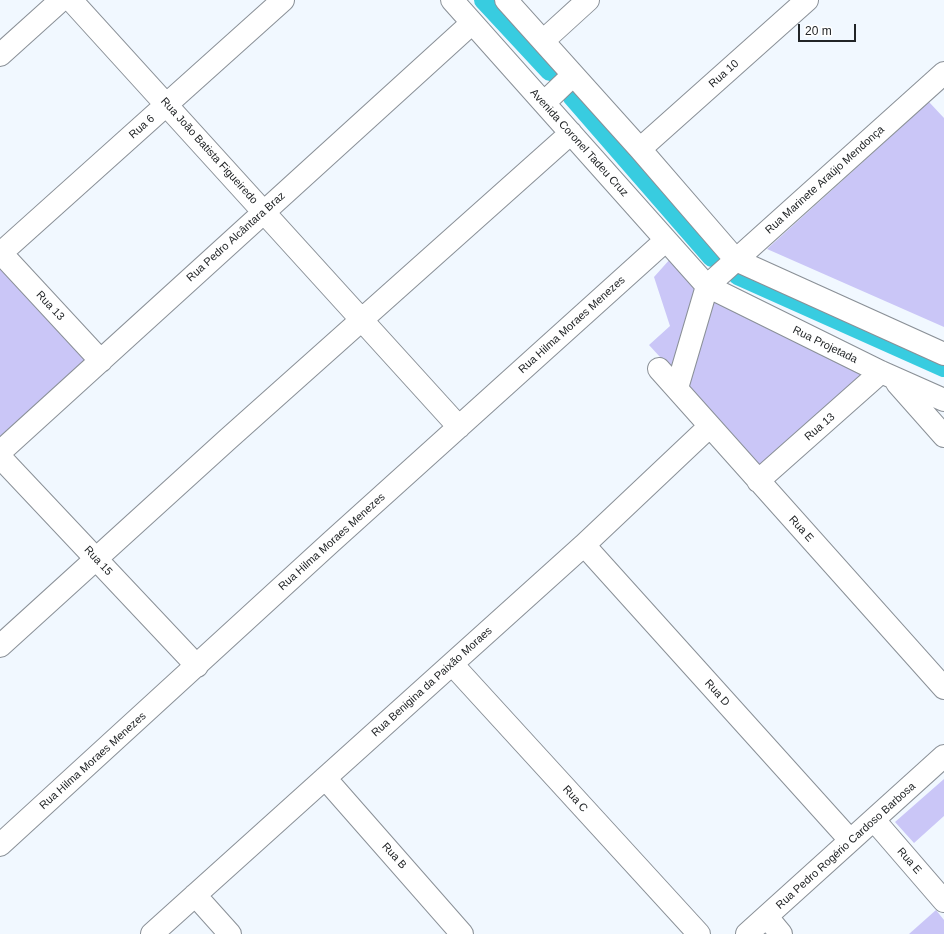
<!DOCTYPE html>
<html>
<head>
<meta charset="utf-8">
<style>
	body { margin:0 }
	#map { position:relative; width:944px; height:934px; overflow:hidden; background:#f1f8ff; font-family:Arial,sans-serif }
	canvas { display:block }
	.scale { position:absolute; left:798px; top:24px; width:58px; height:18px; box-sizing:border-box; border:2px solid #222527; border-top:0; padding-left:5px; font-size:12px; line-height:14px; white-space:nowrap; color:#222527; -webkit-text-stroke:3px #fff; paint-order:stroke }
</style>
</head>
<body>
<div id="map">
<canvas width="944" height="934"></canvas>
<div class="scale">20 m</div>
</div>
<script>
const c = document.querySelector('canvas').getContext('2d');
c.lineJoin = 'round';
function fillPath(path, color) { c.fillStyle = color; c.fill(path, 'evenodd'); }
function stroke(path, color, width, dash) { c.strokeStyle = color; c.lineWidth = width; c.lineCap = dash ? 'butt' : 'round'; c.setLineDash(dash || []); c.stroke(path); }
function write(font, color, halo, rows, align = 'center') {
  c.font = font + ' Arial,sans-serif'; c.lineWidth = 4; c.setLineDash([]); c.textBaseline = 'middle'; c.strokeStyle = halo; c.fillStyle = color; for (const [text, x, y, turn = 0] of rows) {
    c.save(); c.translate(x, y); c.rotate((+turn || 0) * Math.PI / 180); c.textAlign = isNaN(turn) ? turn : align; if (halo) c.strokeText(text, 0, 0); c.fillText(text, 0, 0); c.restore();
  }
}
fillPath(new Path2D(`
	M929 102 944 118V327L767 249Z
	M671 258 866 374 763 469 649 345 670 326 654 277Z
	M0 264 87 361 0 440Z
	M944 779V816L914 843 895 822Z
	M936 910 944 920V934H909Z`), '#cac6f7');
stroke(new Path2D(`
	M484 0 550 71
	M572 96 712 257
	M738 275 944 367`), '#38cce0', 20);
const street = new Path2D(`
	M71 0 459 427
	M452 0 707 286 881 372 944 400
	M506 0 640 149 736 260 944 354
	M543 41 588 0
	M0 55 61 0
	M544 103 573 75
	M640 149 807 0
	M0 252 101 361
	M1 253 283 0
	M707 286 944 73
	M659 369 944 688
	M897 383 944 436
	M677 388 707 286
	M0 452 472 23
	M0 457 197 666
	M758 481 881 372
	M584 545 850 840
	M0 646 228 439 571 133
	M452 664 699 934
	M325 778 462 934
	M874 820 944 901
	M0 845 330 543 665 241
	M195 895 230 934
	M767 917 781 934
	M152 934 584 545 710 426
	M747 934 944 756`);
stroke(street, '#8a9097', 24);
stroke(street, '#fff', 22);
write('11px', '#222527', '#fff', [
	["Rua 10",724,74,-42],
	["Rua 6",142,127,-42],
	["Avenida Coronel Tadeu Cruz",579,143,48],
	["Rua João Batista Figueiredo",209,151,48],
	["Rua Marinete Araújo Mendonça",825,180,-42],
	["Rua Pedro Alcântara Braz",236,237,-42],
	["Rua 13",50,306,47],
	["Rua Hilma Moraes Menezes",572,325,-42],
	["Rua Projetada",825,345,26],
	["Rua 13",820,427,-41],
	["Rua E",801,529,48],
	["Rua Hilma Moraes Menezes",332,542,-42],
	["Rua 15",98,561,47],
	["Rua Benigina da Paixão Moraes",432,682,-42],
	["Rua D",717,693,48],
	["Rua Hilma Moraes Menezes",93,761,-42],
	["Rua C",575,799,48],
	["Rua Pedro Rogério Cardoso Barbosa",846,846,-42],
	["Rua B",394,856,48],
	["Rua E",909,861,49]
]);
</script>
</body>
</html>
